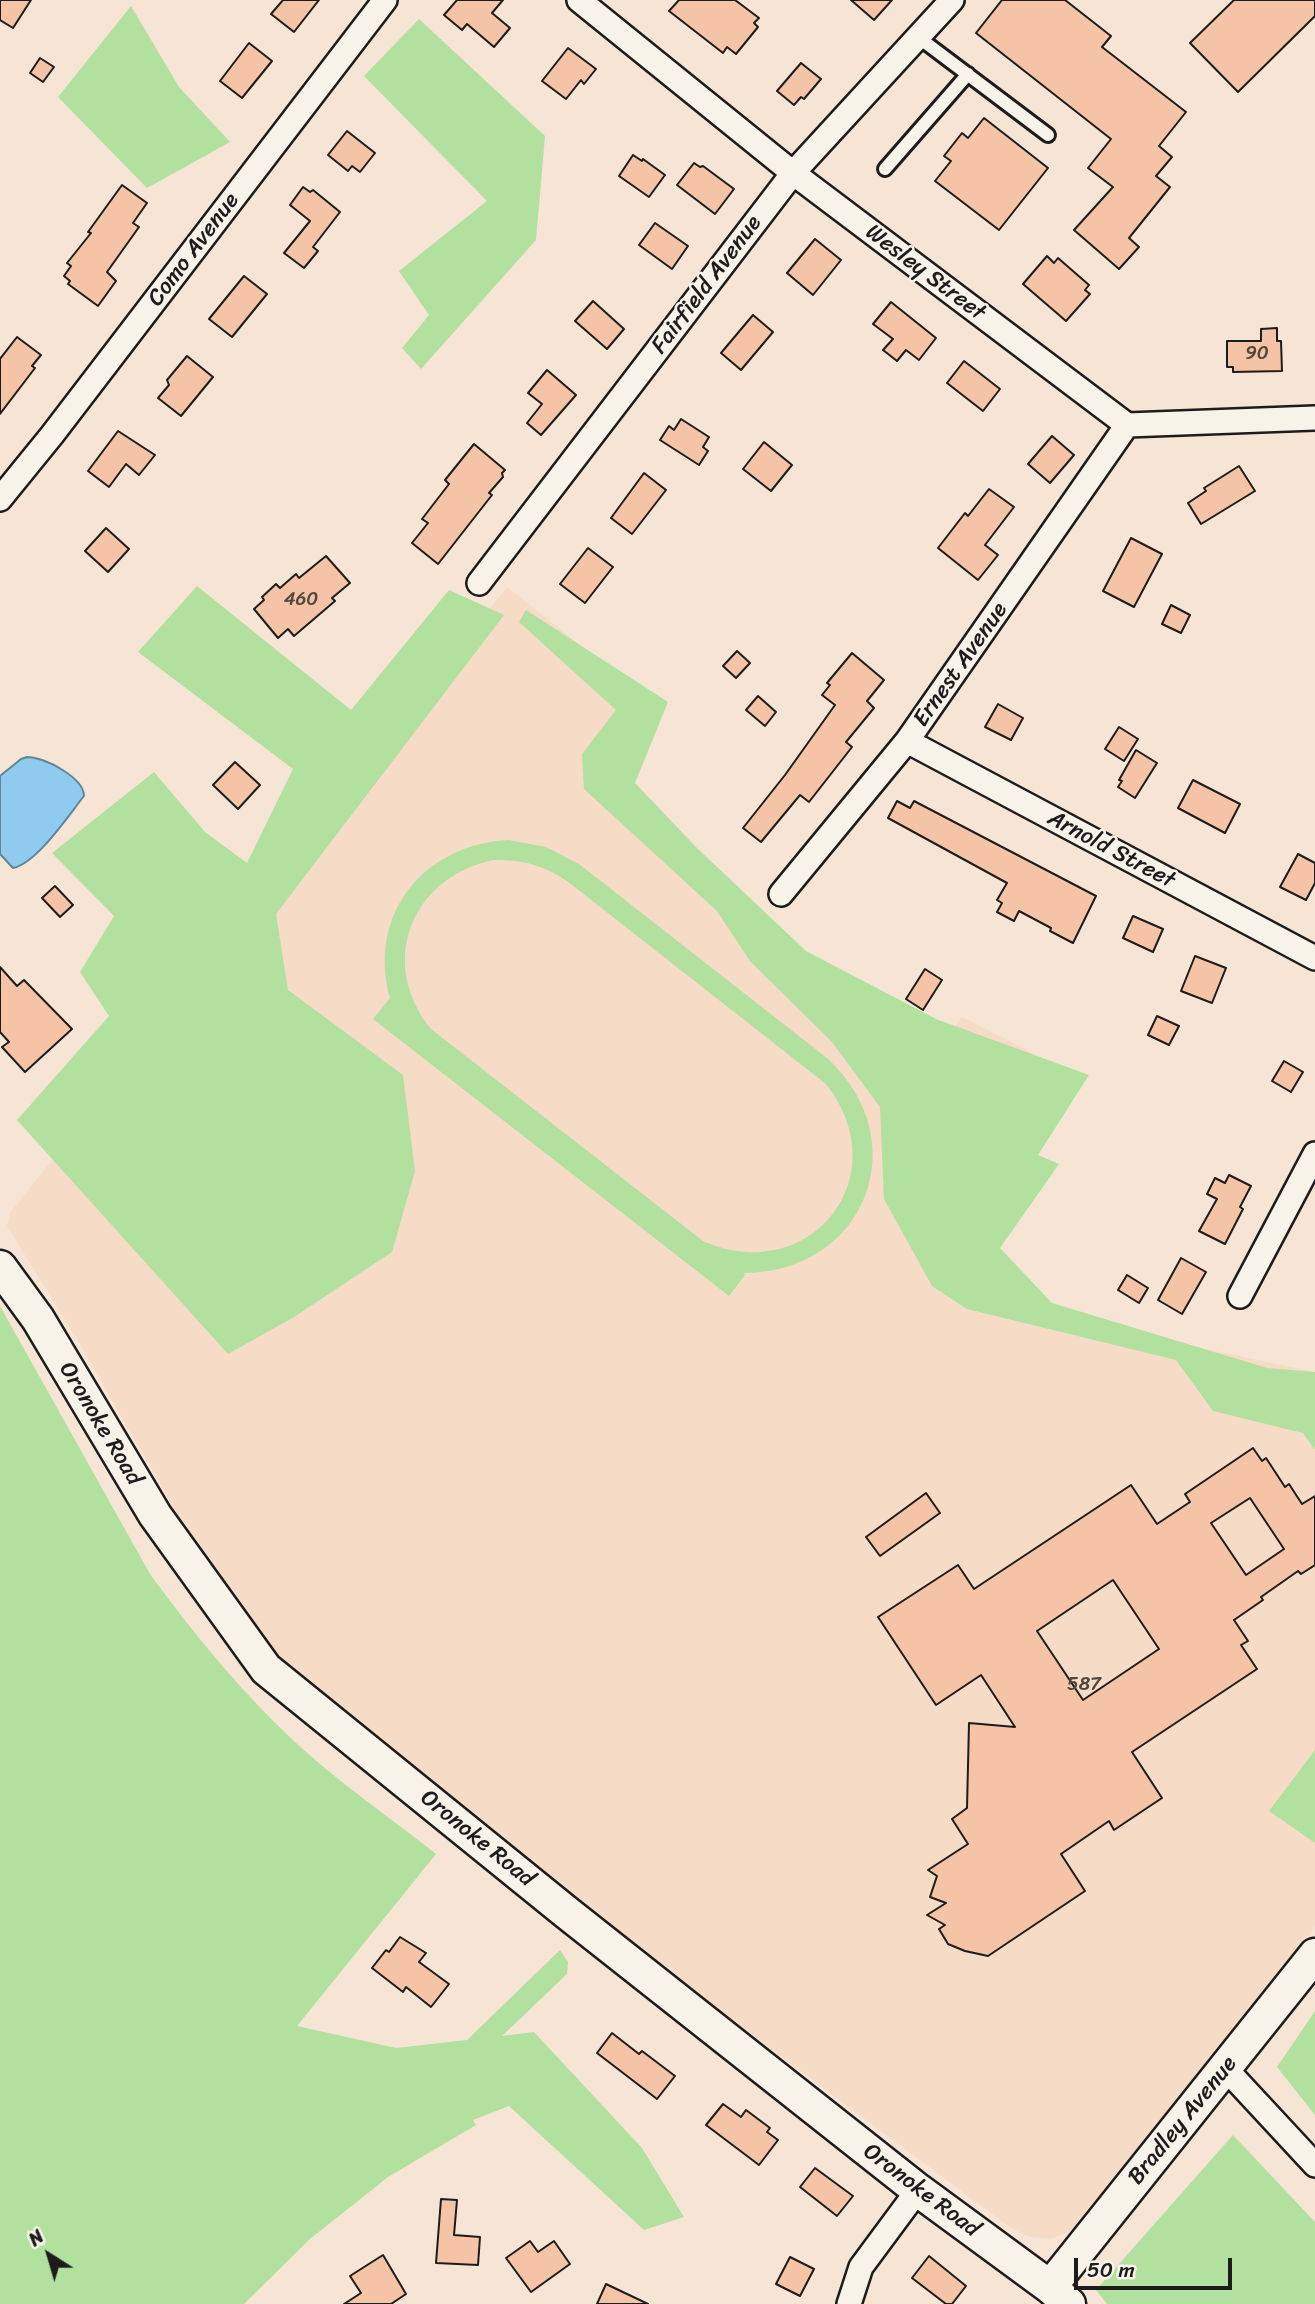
<!DOCTYPE html>
<html>
<head>
<meta charset="utf-8">
<style>
	body { margin:0 }
	#map { position:relative; width:1315px; height:2304px; overflow:hidden; background:#f6e5d4; font-family:Sriracha,sans-serif }
	canvas { display:block }
	.north { position:absolute; left:14px; top:2220px; width:70px; height:70px; -webkit-text-stroke:5px #f7f3e8; paint-order:stroke; rotate:323deg; font-size:19px; font-weight:700; line-height:28px; text-align:center; color:#1c1c1c }
	.north::after { content:''; display:block; margin:auto; width:24px; height:32px; background:#1c1c1c; clip-path:polygon(50% 0,100% 100%,50% 72%,0 100%) }
	.scale { position:absolute; left:1074px; top:2258px; width:158px; height:32px; box-sizing:border-box; border:4px solid #1c1c1c; border-top:0; padding-left:9px; font-size:21px; line-height:24px; white-space:nowrap; color:#1c1c1c; -webkit-text-stroke:5px #f7f3e8; paint-order:stroke }
</style>
</head>
<body>
<div id="map">
<canvas width="1315" height="2304"></canvas>
<div class="north">N</div>
<div class="scale">50 m</div>
</div>
<script>
const c = document.querySelector('canvas').getContext('2d');
c.lineJoin = 'round';
function fillPath(path, color) { c.fillStyle = color; c.fill(path, 'evenodd'); }
function stroke(path, color, width, dash) { c.strokeStyle = color; c.lineWidth = width; c.lineCap = dash ? 'butt' : 'round'; c.setLineDash(dash || []); c.stroke(path); }
function write(font, color, halo, rows, align = 'center') {
  c.font = font + ' Sriracha,sans-serif'; c.lineWidth = 5; c.setLineDash([]); c.textBaseline = 'middle'; c.strokeStyle = halo; c.fillStyle = color; for (const [text, x, y, turn = 0] of rows) {
    c.save(); c.translate(x, y); c.rotate((+turn || 0) * Math.PI / 180); c.textAlign = isNaN(turn) ? turn : align; if (halo) c.strokeText(text, 0, 0); c.fillText(text, 0, 0); c.restore();
  }
}
fillPath(new Path2D(`
	M507 587 657 706 597 783 775 947 947 1036 962 1017 1072 1073 954 1296 1315 1372V1927L1088 2218 1066 2233 1051 2239 1030 2237 1011 2228 654 1962 304 1684 266 1642 214 1578 78 1341 7 1226 10 1213Z`), '#f6dbc6');
fillPath(new Path2D(`
	M131 6 179 87 230 142 147 188 58 97Z
	M419 19 545 136 536 240 421 369 402 348 429 315 399 271 487 201 364 76Z
	M197 586 351 710 449 590 504 615 276 914 288 990 403 1075 415 1171 392 1252 294 1317 228 1354 17 1120 109 1016 80 972 114 916 52 853 154 772 205 832 247 863 293 769 138 652Z
	M526 610 668 702 635 783 697 848 806 951 936 1019 1089 1075 1038 1155 1059 1164 1000 1248 1052 1303 1267 1368 1315 1372V1450L1303 1433 1213 1411 1176 1360 967 1309 932 1286 884 1199 880 1107 832 1042 750 961 717 911 584 789 582 754 616 710 519 622Z
	M509 840 546 847 579 864 827 1058C917 1141 866 1272 744 1273L745 1275 729 1296 373 1019 390 998C367 914 424 844 509 840ZM493 860C521 859 544 865 567 881L826 1084C899 1177 810 1288 703 1241L431 1029C378 963 410 878 493 860Z
	M0 1306 150 1574C196 1637 247 1699 305 1751 347 1788 393 1820 436 1854L297 2026 396 2048 467 2040 560 1950 568 1962 567 1974 502 2036 534 2032 642 2148 684 2217 644 2230 509 2106 473 2120 476 2125 388 2177 310 2239 244 2304H0Z
	M1315 1750V1843L1269 1811Z
	M1315 2011V2115L1277 2067Z
	M1233 2135 1315 2222V2304H1107L1096 2290Z`), '#b2e09f');
const water = new Path2D(`
	M27 757C45 757 84 778 84 796 68 816 37 863 13 868L0 854V776L21 759Z`);
fillPath(water, '#8ecbee');
stroke(water, '#60859a', 2);
const building = new Path2D(`
	M0 0H31L13 28 0 20Z
	M283 0H319L294 32 271 14Z
	M457 0H503L492 13 510 28 494 47 467 24 462 30 444 15Z
	M679 0H735L759 18 754 23 758 27 736 54 727 47 723 53 669 11Z
	M851 0H892L874 20Z
	M1002 0H1065L1111 36 1102 47 1186 112 1159 146 1172 157 1156 176 1170 187 1129 238 1139 247 1119 269 1074 230 1113 187 1088 168 1111 139 976 33Z
	M1234 0H1315V16L1238 92 1190 43Z
	M249 43 272 61 242 98 220 81Z
	M568 48 596 69 584 84 581 80 566 99 542 81Z
	M40 58 54 67 43 82 30 73Z
	M801 63 821 79 804 99 801 97 794 105 777 91Z
	M984 118 1048 168 999 230 935 181 951 161 944 156 962 133 968 138Z
	M347 131 375 153 360 172 352 166 348 171 328 155Z
	M633 155 642 161 643 159 665 175 649 197 619 176Z
	M694 163 700 167 703 166 734 189 715 214 677 185Z
	M122 185 147 203 133 223 139 227 107 272 116 281 98 306 68 284 70 281 64 276 71 266 67 263 91 233 88 232Z
	M303 187 310 192 313 190 340 212 313 247 318 251 304 268 284 253 310 221 290 205Z
	M655 223 688 246 672 269 639 245Z
	M815 239 841 260 813 295 787 273Z
	M1047 256 1054 263 1058 258 1089 285 1085 290 1090 294 1066 321 1023 284Z
	M244 276 267 294 232 337 209 319Z
	M593 301 624 329 607 349 575 321Z
	M891 302 936 338 919 360 906 350 897 361 883 350 893 339 873 324Z
	M753 315 773 332 741 370 721 353Z
	M1277 328V341H1281L1282 371 1233 372V367H1227V341H1261V329Z
	M17 337 41 355 32 366 35 368 0 414V359Z
	M187 356 213 377 181 416 158 398 169 385 167 380Z
	M964 361 1000 389 983 411 947 383Z
	M547 370 576 395 541 435 527 423 542 404 528 393Z
	M681 419 709 437 703 447 708 451 699 465 660 440 669 426 674 430Z
	M118 431 155 455 139 475 126 464 109 487 88 471Z
	M1052 436 1074 455 1050 483 1028 464Z
	M764 442 792 465 771 491 743 469Z
	M474 444 505 470 502 473 503 477 489 493 492 495 438 564 412 543 428 523 422 519 449 484 445 480Z
	M1239 466 1255 491 1201 524 1188 503 1206 491 1204 488Z
	M644 473 666 490 632 534 611 518Z
	M989 489 1014 507 985 545 998 555 978 580 938 548 965 513 968 516Z
	M106 528 129 549 108 572 85 551Z
	M1131 538 1162 554 1134 607 1103 591Z
	M588 548 613 567 585 603 560 584Z
	M326 556 350 583 332 598 335 601 294 636 288 629 278 638 254 609 264 600 262 597 276 584 280 588 296 574 299 578Z
	M1171 605 1190 615 1181 633 1162 624Z
	M737 651 750 663 736 678 723 666Z
	M852 653 884 680 867 701 874 708 846 742 852 747 809 802 800 795 761 842 743 828 785 775 835 705 822 695 830 685 827 683Z
	M758 696 776 712 765 726 746 710Z
	M998 704 1023 718 1011 740 985 727Z
	M1119 727 1138 739 1124 761 1105 749Z
	M1136 750 1157 763 1135 798 1118 787 1122 781 1119 780Z
	M235 762 260 785 238 809 213 785Z
	M1193 780 1240 804 1225 833 1178 808Z
	M897 801 910 808 914 801 1096 896 1073 943 1050 931 1051 928 1019 911 1014 921 997 912 1002 903 997 900 1007 883 888 818Z
	M1298 854 1315 863V883L1306 900 1280 887Z
	M55 886 73 905 60 917 42 898Z
	M1133 916 1163 929 1153 952 1123 938Z
	M1195 956 1226 968 1212 1003 1181 991Z
	M0 967 17 986 24 980 72 1029 25 1072 2 1047 9 1042 0 1032Z
	M925 969 942 980 923 1010 906 999Z
	M1157 1016 1179 1026 1169 1045 1148 1035Z
	M1284 1061 1303 1072 1291 1092 1272 1081Z
	M1229 1175 1251 1186 1240 1207 1243 1209 1225 1244 1199 1231 1217 1199 1207 1194 1215 1178 1225 1183Z
	M1181 1258 1206 1272 1182 1314 1158 1300Z
	M1127 1275 1148 1288 1139 1303 1118 1290Z
	M1253 1448 1262 1461 1266 1458 1285 1487 1289 1484 1302 1504 1315 1496V1565L1301 1574 1298 1571 1261 1597 1263 1600 1234 1620 1248 1641 1241 1645 1257 1669 1132 1752 1162 1798 1114 1830 1109 1821 1061 1854 1085 1891 988 1956 965 1951 948 1944 939 1929 945 1925 927 1915 946 1903 930 1897 937 1876 928 1870 968 1844 952 1819 967 1808 969 1723 1015 1727 981 1675 936 1705 878 1617 958 1565 974 1589 1131 1485 1157 1524 1190 1502 1185 1494ZM1250 1498 1284 1549 1246 1575 1211 1523ZM1113 1580 1159 1649 1083 1700 1037 1631Z
	M926 1493 940 1513 880 1556 866 1537Z
	M400 1937 426 1953 419 1962 449 1984 431 2007 406 1987 403 1992 372 1968 386 1950 389 1952Z
	M612 2033 639 2054 642 2051 675 2076 657 2099 597 2053Z
	M723 2104 741 2117 746 2110 770 2128 767 2132 778 2140 759 2165 706 2125Z
	M815 2168 853 2196 837 2216 800 2187Z
	M441 2199 457 2200 454 2235 480 2237 478 2265 436 2263Z
	M530 2241 538 2252 554 2241 570 2264 531 2292 506 2258Z
	M383 2255 406 2294 391 2304H344L361 2293 350 2276Z
	M929 2256 966 2286 952 2304H946L912 2278Z
	M790 2257 814 2269 800 2296 776 2284Z
	M606 2284 648 2304H597Z`);
fillPath(building, '#f5c3a5');
stroke(building, '#1c1c1c', 2);
const lane = new Path2D(`
	M918 37 1048 135
	M885 169 968 74`);
const street = new Path2D(`
	M579 0 793 173 1127 425 1315 418
	M0 499 52 435 385 0
	M479 583 793 173 952 0
	M907 741 1315 958
	M781 894 907 741 1127 425
	M1240 1296 1315 1154
	M1225 2068 1315 2165
	M849 2304 861 2267 918 2190`);
const secondary = new Path2D(`
	M0 1267 38 1319 155 1515 266 1669 566 1912 918 2190 1050 2287 1069 2304
	M1050 2287 1315 1955`);
stroke(lane, '#1c1c1c', 18);
stroke(street, '#1c1c1c', 28);
stroke(secondary, '#1c1c1c', 37);
stroke(lane, '#f7f3e8', 12);
stroke(street, '#f7f3e8', 23);
stroke(secondary, '#f7f3e8', 32);
write('19px', '#52463e', null, [
	["90",1257,354],
	["460",301,600],
	["587",1084,1685]
]);
write('23px', '#1c1c1c', '#f7f3e8', [
	["Como Avenue",194,250,-53],
	["Wesley Street",925,273,37],
	["Fairfield Avenue",707,285,-53],
	["Ernest Avenue",961,665,-55],
	["Arnold Street",1111,850,28],
	["Oronoke Road",100,1424,59],
	["Oronoke Road",477,1839,39],
	["Bradley Avenue",1183,2121,-51],
	["Oronoke Road",921,2191,37]
]);
</script>
</body>
</html>
